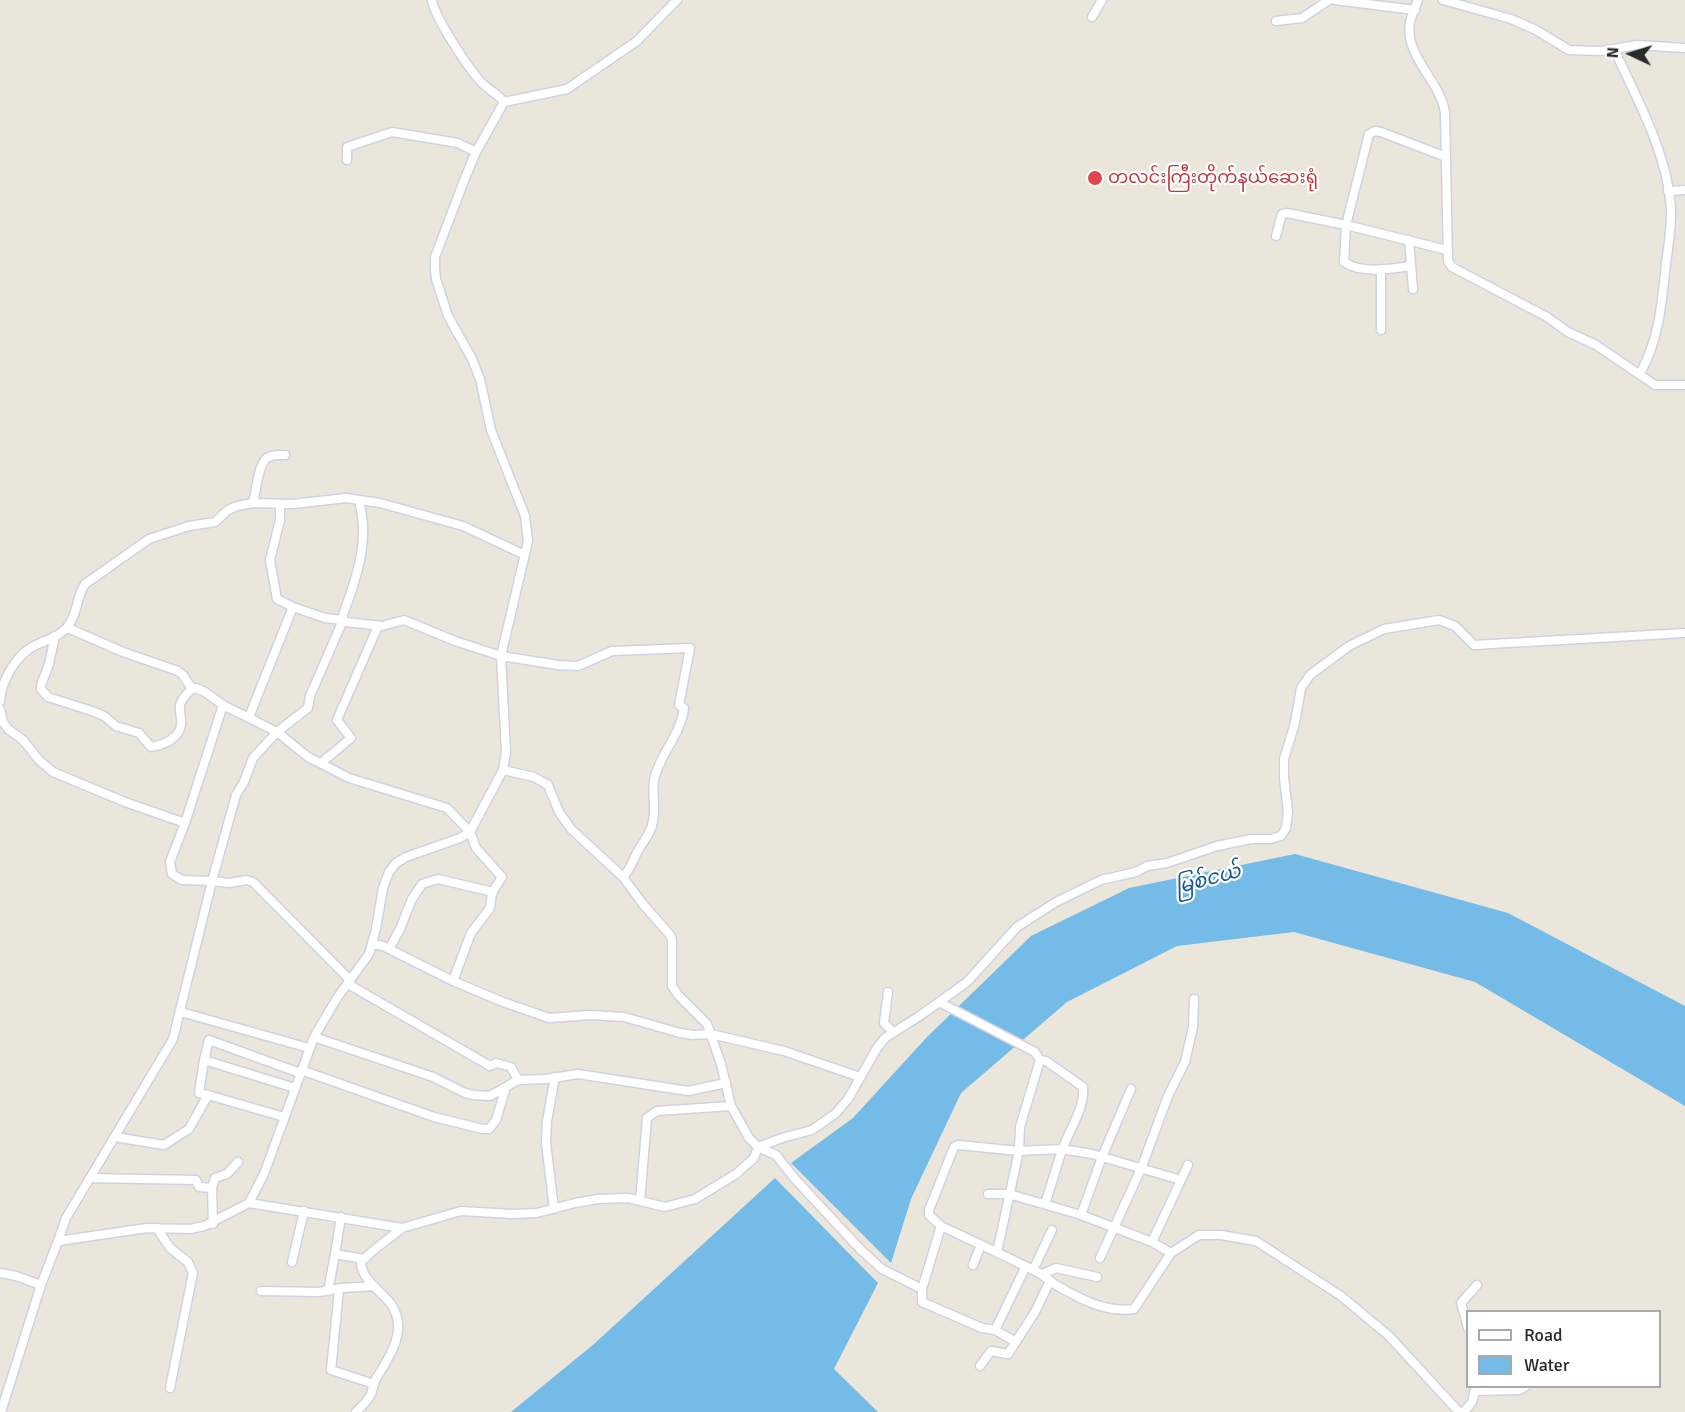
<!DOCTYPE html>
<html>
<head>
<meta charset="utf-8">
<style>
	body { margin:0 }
	#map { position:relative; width:1685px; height:1412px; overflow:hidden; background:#ebe6dc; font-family:Signika,sans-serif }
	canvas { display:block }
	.legend { position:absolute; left:1466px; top:1310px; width:195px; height:78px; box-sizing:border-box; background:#fff; border:2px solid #a9a9a9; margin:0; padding:8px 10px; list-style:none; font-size:18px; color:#292929 }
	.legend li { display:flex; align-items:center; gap:12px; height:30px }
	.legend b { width:30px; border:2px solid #a9a9a9 }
	.north { position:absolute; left:1601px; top:24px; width:60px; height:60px; -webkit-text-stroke:4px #fff; paint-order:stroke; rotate:274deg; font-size:16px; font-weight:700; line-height:24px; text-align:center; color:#292929 }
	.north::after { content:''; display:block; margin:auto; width:21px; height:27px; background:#292929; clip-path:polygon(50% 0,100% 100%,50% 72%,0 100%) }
</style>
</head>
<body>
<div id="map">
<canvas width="1685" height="1412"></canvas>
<ul class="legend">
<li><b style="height:8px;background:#fff"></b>Road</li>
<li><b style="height:16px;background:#74bbe7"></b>Water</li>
</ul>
<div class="north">N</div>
</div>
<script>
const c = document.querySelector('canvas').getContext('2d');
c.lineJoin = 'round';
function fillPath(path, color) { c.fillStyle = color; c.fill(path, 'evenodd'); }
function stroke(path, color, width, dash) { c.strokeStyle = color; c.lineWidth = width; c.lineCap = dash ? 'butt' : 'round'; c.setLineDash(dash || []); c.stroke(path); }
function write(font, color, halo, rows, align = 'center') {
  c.font = font + ' Signika,"Noto Sans Myanmar",sans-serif'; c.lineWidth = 4.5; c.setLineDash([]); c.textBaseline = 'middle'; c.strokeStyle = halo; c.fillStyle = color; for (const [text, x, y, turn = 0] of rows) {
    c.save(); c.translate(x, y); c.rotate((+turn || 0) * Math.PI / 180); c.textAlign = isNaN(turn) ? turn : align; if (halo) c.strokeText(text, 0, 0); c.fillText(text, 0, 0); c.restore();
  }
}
fillPath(new Path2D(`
	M1295 854 1508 913 1685 1006V1106L1475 982 1294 932 1177 946 1067 1002 961 1093 911 1199 891 1263 791 1163 853 1118 927 1037 1031 936 1129 888Z
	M775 1178 878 1283 834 1369 878 1412H511L594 1344Z`), '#74bbe7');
const minor = new Path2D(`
	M432 0C435 18 467 66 480 81 487 89 497 93 504 102
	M1335 0 1415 10
	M1418 0C1415 7 1412 15 1410 22 1404 57 1441 81 1445 113L1448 261 1452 267 1547 317 1568 332 1596 345 1655 385H1685
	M1443 0 1511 19 1536 30 1569 50 1602 51 1637 45 1685 48
	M1092 17 1102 0
	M1276 21 1302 18 1329 0
	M1614 49C1637 99 1667 152 1671 208 1672 230 1667 251 1665 273 1661 311 1658 340 1640 374
	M347 160V147L392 132 458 143 476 152
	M1668 191 1685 190
	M1276 236 1282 214 1287 213 1346 225 1447 250
	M1409 240 1413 289
	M1411 266C1391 269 1361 274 1344 262L1346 225 1369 134 1375 131 1381 132 1446 157
	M1381 269V330
	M359 500C361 510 364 522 363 533 363 560 352 590 343 615V620L346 622 382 626 404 620 455 641 501 656 558 665 578 666 612 651 690 648 679 705 684 708C681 735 660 753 654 780 652 793 656 808 653 821 651 833 645 839 639 849 633 859 631 869 623 877
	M253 503C256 492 258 464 267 458 272 454 279 455 285 455
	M293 607 325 618 343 620 310 696 308 708 277 732 253 758 244 782 236 795 212 881 230 883 246 880 253 882 350 980
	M68 628 123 652 178 671 183 675 192 689 196 688 205 692 223 705 277 732 308 757 349 778 447 808 470 832 476 848 502 877 492 893 490 908 471 933 453 981
	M55 636 49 664 41 685V689L48 697 92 711 104 716 116 726 139 733 151 747C163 745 179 739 181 725 182 718 179 712 180 705 182 698 186 694 192 689
	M0 701C1 682 15 657 32 647 43 641 60 637 68 626 78 614 76 597 85 584L149 539 189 526 215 522 228 510 237 506 253 503 293 504 346 498 380 503 463 526 525 555
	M0 709 3 722 8 729 23 740 39 760 53 772 125 802 185 823 170 862 172 874 182 880 212 881 173 1039 66 1218 58 1241
	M249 717 293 607 277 599 270 560 280 520V504
	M321 763 351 738 337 720 378 626
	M503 770 534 777 548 785 559 812 571 829 623 877 642 903 670 935 672 939V986L678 995 707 1024 721 1064 731 1106 749 1138 758 1147 776 1155 795 1179 860 1249 882 1269 922 1289 941 1226C973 1241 1006 1256 1037 1272 1044 1275 1049 1281 1056 1285 1080 1299 1106 1313 1134 1309L1171 1253 1199 1235H1221L1256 1241 1341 1296 1389 1336 1459 1412
	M185 823 223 705
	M372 944 383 946 453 981 503 1002 549 1018 590 1015 624 1017 680 1033 693 1035 711 1034 784 1051 860 1077
	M389 949 400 929 412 899 422 884 438 879 493 892
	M348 984 490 1066 496 1063 511 1067 518 1080 546 1079 578 1074 688 1091 726 1083
	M888 992 884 1023 893 1032
	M939 1002 1035 1052 1040 1060 1020 1127 1019 1151 997 1252
	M181 1012 309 1048
	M314 1037 433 1077 465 1093 474 1095 490 1096 518 1080
	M204 1060 295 1088
	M1040 1060 1046 1061 1083 1087C1085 1109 1069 1130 1062 1150 1056 1168 1051 1186 1045 1204
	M301 1070 434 1117 483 1129H489L496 1120 506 1087
	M208 1095 199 1093 204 1060 209 1040 300 1073
	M115 1137 164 1145 189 1129 208 1095 284 1117
	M90 1178 196 1180 199 1187 212 1188
	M988 1194H1009L1081 1215 1152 1242 1171 1253
	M640 1201 647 1118 657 1111 731 1106
	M249 1203 402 1228 461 1211 512 1214 537 1213 575 1203 598 1199 628 1198 665 1207 695 1199 736 1174 754 1158 758 1147 782 1138 812 1130 835 1114 848 1099 877 1048 885 1038 921 1015 967 982 1017 927 1056 902 1101 880 1136 872 1147 866 1167 863 1217 846 1251 839H1270L1281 836 1286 828 1288 812 1284 778V759L1295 723 1301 688 1310 675 1349 646 1384 629 1439 620 1455 626 1474 645 1685 633
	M554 1209 546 1143 547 1121 555 1077
	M1081 1215 1102 1157 1131 1089
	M213 1224 212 1188 215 1178 227 1174 238 1162
	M941 1226 929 1215V1210L954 1147 958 1145 1019 1151 1062 1149 1092 1154 1181 1180
	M157 1228 170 1248 188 1262 193 1273 170 1388
	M1152 1242 1188 1165
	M335 1254 341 1217
	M1100 1258 1141 1169 1168 1096 1185 1062 1193 1027 1194 999
	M292 1262 304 1211
	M973 1265 981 1245
	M1033 1270 1052 1230
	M0 1273 16 1276 41 1285
	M1043 1274 1056 1268 1097 1277
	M922 1289V1302L982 1328 995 1330 1016 1342
	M339 1290 331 1370 374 1384
	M261 1291 319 1292 342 1288 374 1286
	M328 1291 335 1254 364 1259
	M1468 1328 1461 1303 1477 1285
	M995 1330 1026 1266
	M980 1366 991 1351 1008 1354 1035 1312 1050 1281
	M1475 1391 1519 1390 1526 1386
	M1 1412 41 1285 58 1241 147 1228 190 1229 204 1226 249 1203 264 1174 314 1037 337 998 369 954 376 929 383 888 389 872 396 863 406 857 460 838 470 832 503 770 506 752 501 656 528 541 525 516 491 430 480 379 472 359 448 316 436 279 435 268V257L465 178 476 152 504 102 567 89 637 41 677 0
	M356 1412C361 1407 368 1401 371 1394 373 1388 374 1382 377 1377 391 1355 408 1329 391 1304 381 1291 362 1280 361 1263 367 1253 392 1237 402 1228
	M1464 1412 1472 1402 1476 1386`);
stroke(minor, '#d1d2e1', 11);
stroke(minor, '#fff', 8);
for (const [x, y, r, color] of [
	[1095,178,8,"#e0444e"]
]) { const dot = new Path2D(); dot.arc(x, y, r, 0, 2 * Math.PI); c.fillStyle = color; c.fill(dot); stroke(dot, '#fff', 2); }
write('18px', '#be3a42', '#fff', [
	["တလင်းကြီးတိုက်နယ်ဆေးရုံ",1108,178]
], 'left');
write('italic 20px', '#155792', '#fff', [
	["မြစ်ငယ်",1208,880,-15]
]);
</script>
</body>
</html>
